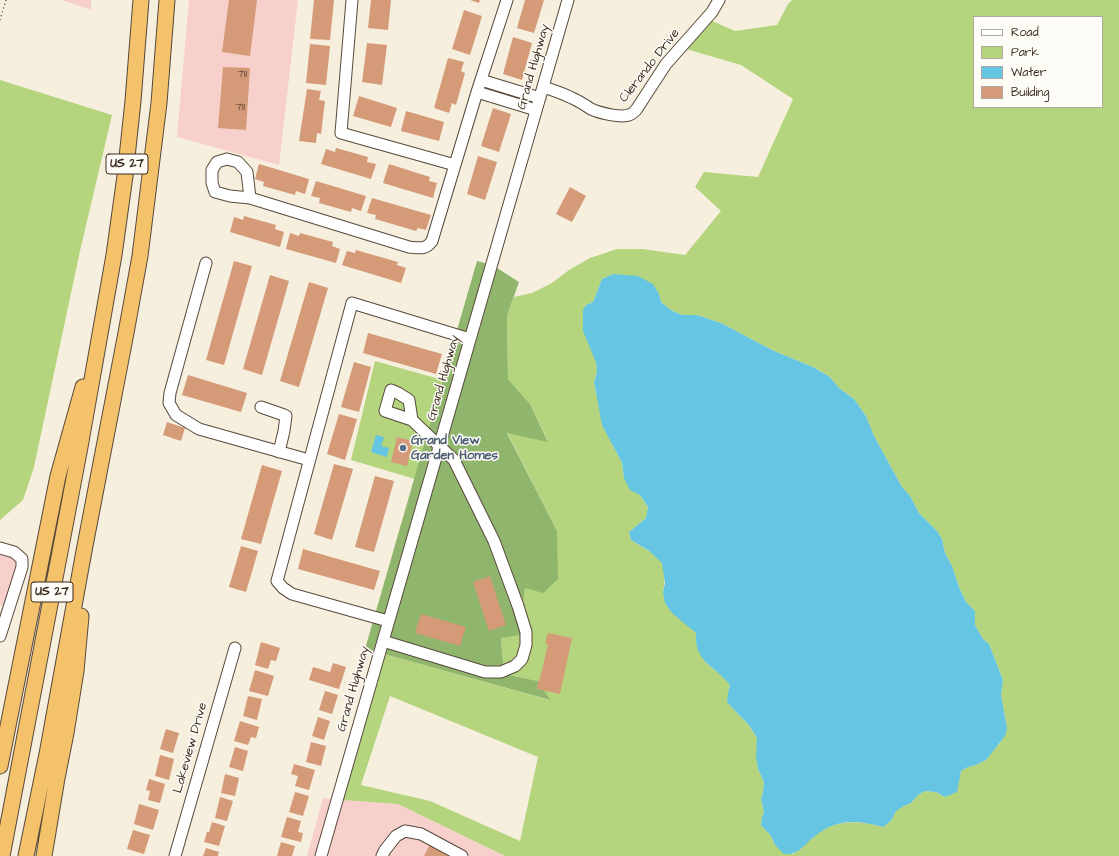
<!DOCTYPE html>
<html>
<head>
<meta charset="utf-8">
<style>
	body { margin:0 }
	#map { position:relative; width:1119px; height:856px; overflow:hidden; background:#f6efde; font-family:"Architects Daughter",sans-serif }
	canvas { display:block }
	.legend { position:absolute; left:973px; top:16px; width:130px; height:92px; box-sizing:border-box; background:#fdfcf7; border:1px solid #afa8a0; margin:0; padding:5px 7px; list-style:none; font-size:12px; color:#3b2a1e }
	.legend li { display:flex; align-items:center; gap:8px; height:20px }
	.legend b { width:20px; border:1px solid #afa8a0 }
</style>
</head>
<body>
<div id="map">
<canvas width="1119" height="856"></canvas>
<ul class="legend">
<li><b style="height:5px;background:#fff"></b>Road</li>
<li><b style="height:11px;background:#b4d57d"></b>Park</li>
<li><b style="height:11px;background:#65c5e3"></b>Water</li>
<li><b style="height:11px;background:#d59a78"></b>Building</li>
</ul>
</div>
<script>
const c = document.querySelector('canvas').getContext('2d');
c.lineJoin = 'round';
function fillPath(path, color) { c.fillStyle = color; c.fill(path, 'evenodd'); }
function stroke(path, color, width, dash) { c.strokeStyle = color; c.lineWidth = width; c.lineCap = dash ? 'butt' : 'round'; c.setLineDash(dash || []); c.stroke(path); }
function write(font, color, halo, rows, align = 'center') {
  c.font = font + ' "Architects Daughter",sans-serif'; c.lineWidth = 3; c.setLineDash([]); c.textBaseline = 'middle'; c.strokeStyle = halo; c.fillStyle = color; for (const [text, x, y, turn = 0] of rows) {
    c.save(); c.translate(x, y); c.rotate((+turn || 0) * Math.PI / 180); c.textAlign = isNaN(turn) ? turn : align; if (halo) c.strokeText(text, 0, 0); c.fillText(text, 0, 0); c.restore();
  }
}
fillPath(new Path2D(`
	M62 0H91V10Z
	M189 0H298L279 165 177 137Z
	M0 553 12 557 17 562V566L4 606 0 605Z
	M323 798 332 799 318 856H307Z
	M342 800 398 804 505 856H328Z`), '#f7d0cb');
fillPath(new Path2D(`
	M792 0H1119V856H505L398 804 342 800 384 654 549 700 538 681 504 674 501 637 520 634 525 588 557 531 507 432 548 441 530 404 508 379 507 316 514 297 532 293 552 283 569 270 590 258 617 249H642L685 255 721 211 695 187 704 172 758 177 793 99 741 65 686 49 703 17 735 31 777 25 788 4ZM974 17H1102V107H974ZM613 274 659 294 661 302 671 310 682 315H697L721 323 772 350 813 367 830 377 839 388 854 399 866 416 874 436 902 487 910 496 919 513 937 531 942 539 945 553 952 566 959 587 966 602 975 611V625L983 639 989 644 1003 680 1001 695 1007 728 1000 743 992 751 986 760 976 765 968 767 961 771 959 779 945 797 936 792 925 791 918 795 911 803 904 806 895 811 891 821 883 827C863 822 845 819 825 829 813 835 804 846 793 854L775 845 771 836 761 825 762 817 764 812 761 799 763 792 764 782 758 769 757 738 749 725 738 714 728 702V693L730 685 724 677 706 663 696 642V633L685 623 663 592C665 585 665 570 662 563 658 555 638 544 631 540L629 532 646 518 648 507 640 495 624 478 622 463 612 444 596 393 594 382 597 372 596 362 586 305 593 302 602 279ZM390 696 538 757 520 841 430 801 361 785Z
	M0 80 112 115 80 251 34 467 23 500 0 520Z
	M375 361 443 380 415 479 351 460Z`), '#b4d57d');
fillPath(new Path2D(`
	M477 261 488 264 467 338 442 414 375 651 365 649Z
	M497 268 519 282 507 316 508 379 530 404 548 442 507 433 557 531 558 579 543 593 525 588 520 635 501 638 504 674 538 681 550 700 384 654 452 417 476 341Z`), '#8fb66c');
fillPath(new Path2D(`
	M613 274 638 276 653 284 659 294 661 302 671 310 682 315H697L721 323 772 350 813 367 830 377 839 388 854 399 866 416 874 436 902 487 910 496 919 513 937 531 942 539 945 553 952 566 959 587 966 602 975 611V625L983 639 989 644 1003 680 1001 695 1007 728 1005 736 986 760 976 765 968 767 961 771 957 792 945 797 936 792 925 791 918 795 911 803 904 806 896 811 891 821 883 827C858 820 837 818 815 836 808 841 802 850 794 853 791 854 787 854 784 854L775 845 771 836 761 825 762 817 764 812 761 799 763 792 764 782 758 769 756 757 757 738 749 725 738 714 727 702 728 693 730 685C715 665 694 663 696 633L672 613 665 603 663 592 665 583 662 563 648 550 631 540 629 532 646 518 648 507 640 495 630 490 624 478 622 463 602 425 594 382 597 372 596 362 583 331V310L586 305 593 302 602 279Z
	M376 435 384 437 381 446 389 448 387 457 371 452Z`), '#65c5e3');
fillPath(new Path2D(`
	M229 0H257L250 56 222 52Z
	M314 0H334L330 40 310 39Z
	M371 0H391L388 30 368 28Z
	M470 0H480L479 3Z
	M525 0H544L534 33 517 28Z
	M464 10 482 16 470 55 452 49Z
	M513 37 532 43 522 80 503 74Z
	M367 43 387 45 382 85 362 82Z
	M310 44 330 46 326 85 306 83Z
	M448 58 464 62 461 71 465 73 456 105 452 103 449 113 434 108Z
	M223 67 250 68 246 130 218 128Z
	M307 89 321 91 319 100 325 101 321 134 317 133 316 143 299 141Z
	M359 96 397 108 391 127 353 116Z
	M493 108 511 114 499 152 481 146Z
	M406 111 444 122 439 141 401 131Z
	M336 148 368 157 367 162 376 164 371 179 321 164 326 149 335 152Z
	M478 156 497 162 485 200 467 194Z
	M259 164 309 179 305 194 296 191 295 195 263 186 264 182 255 179Z
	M389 164 430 177 429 181 437 183 433 198 383 183Z
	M316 181 366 196 361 211 352 208 351 212 319 203 320 198 311 196Z
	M570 187 586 196 572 222 556 214Z
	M372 198 431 215 426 230 418 228 416 231 375 219 376 215 367 213Z
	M244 216 276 225 275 229 284 232 280 247 230 232 234 217 243 220Z
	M290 233 299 236 300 233 333 242 332 246 340 249 336 263 286 249Z
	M356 250 398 262 397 265 406 268 401 283 342 265 347 251 355 253Z
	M234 261 252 266 224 365 206 360Z
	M270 275 289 281 262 375 243 369Z
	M309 282 328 288 299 387 280 381Z
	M368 333 442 354 436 374 363 353Z
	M354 362 371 367 359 412 341 407Z
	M188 375 247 393 241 412 182 395Z
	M339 414 357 419 345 460 327 454Z
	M167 422 185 428 181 441 163 435Z
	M397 437 413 441 407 466 391 462Z
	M334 464 353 469 332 540 314 534Z
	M262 465 282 471 261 544 241 539Z
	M375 476 394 481 374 552 355 547Z
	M241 546 258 551 246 592 229 587Z
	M303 549 380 571 374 590 298 569Z
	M490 576 506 625 489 631 473 582Z
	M421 614 466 627 460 646 415 633Z
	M548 633 572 638 560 694 537 689 539 679H540L548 644 545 643Z
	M261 642 280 648 276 661 271 660 268 669 255 665Z
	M333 663 346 667 339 689 309 680 313 667 330 672Z
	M255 670 274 676 268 696 249 691Z
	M325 691 338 695 332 714 319 710Z
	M248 696 262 699 257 720 243 716Z
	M318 717 330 721 324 740 312 736Z
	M240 721 259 727 256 738 251 737 248 745 234 741Z
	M166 729 179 733 173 753 160 749Z
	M311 742 326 746 321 766 306 762Z
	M235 747 248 751 243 771 229 767Z
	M160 755 174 759 169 780 155 776Z
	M294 764 315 770 309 790 295 786 298 776 291 774Z
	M225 774 239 778 235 796 221 793Z
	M149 779 165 784 160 803 148 800 150 791 146 790Z
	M295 792 309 796 303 816 289 812Z
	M220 797 233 801 227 821 215 818Z
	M139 804 159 810 153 830 134 824Z
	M287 817 301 821 298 832 303 833 301 842 281 837Z
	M212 822 225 826 219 846 204 842 207 832H209Z
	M133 830 150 835 144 854 127 849Z
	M281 842 295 846 292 856H277Z
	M431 842 458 856H424Z
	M206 848 219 852 218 856H203Z`), '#d59a78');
const minor = new Path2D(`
	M352 0 341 133 455 165
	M481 80 540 98
	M543 87C553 90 562 93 572 98 579 101 585 105 591 109 600 113 623 119 631 114 632 114 635 111 636 110L666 64 712 12 719 0
	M477 92 536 110
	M250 198 247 172 238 162 227 159 217 162 212 170V183L215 192 230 196 250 198 409 247C419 248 426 250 432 241L477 92 507 0
	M206 263 170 393 169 403 176 415 199 429 309 460
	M261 407 284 415 286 416 284 431 279 452
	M0 548 14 552 22 559V567L0 636
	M388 621 292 594 283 588 277 581 352 303 470 339
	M383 641 485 672H501L515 666 522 659 526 645V632L518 606 494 541 454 460 412 420 385 411 391 390 398 393 409 400 412 420
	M175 856 235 648
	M321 856 568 0
	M382 856 385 850 396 836 405 831 421 834 462 856`);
const highway = new Path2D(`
	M0 766 58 476 83 387
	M2 856 80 447 114 255 125 176 133 101 141 0
	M26 856 47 754 84 551 126 333 140 256 159 103 167 0
	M44 856 57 778 66 733 76 671 81 616`);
stroke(minor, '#57483b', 13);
stroke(highway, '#57483b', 17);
stroke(new Path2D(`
	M0 20 6 0`), '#57483b', 1.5, [1, 3]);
stroke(minor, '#fff', 11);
stroke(highway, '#f4c26a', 15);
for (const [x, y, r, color] of [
	[403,448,4,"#5c6f8a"]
]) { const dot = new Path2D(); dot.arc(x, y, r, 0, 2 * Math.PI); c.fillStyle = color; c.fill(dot); stroke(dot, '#fdfcf7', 1.5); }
write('11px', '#624634', null, [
	["711",242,75],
	["711",240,108]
]);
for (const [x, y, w] of [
	[127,164,42],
	[52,592,42]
]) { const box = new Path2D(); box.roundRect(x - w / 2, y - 10, w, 20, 3); c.fillStyle = '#fdfcf7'; c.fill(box); stroke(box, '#3b2a1e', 1); }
write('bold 12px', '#3b2a1e', null, [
	["US 27",127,164],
	["US 27",52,592]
]);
write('13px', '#3b2a1e', '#fdfcf7', [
	["Clerando Drive",650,66,-52],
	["Grand Highway",534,67,-74],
	["Grand Highway",444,378,-74],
	["Grand Highway",354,689,-74],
	["Lakeview Drive",191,748,-74]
]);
write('bold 13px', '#4e5e75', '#fdfcf7', [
	["Grand View",411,441],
	["Garden Homes",411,456]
], 'left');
</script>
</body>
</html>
